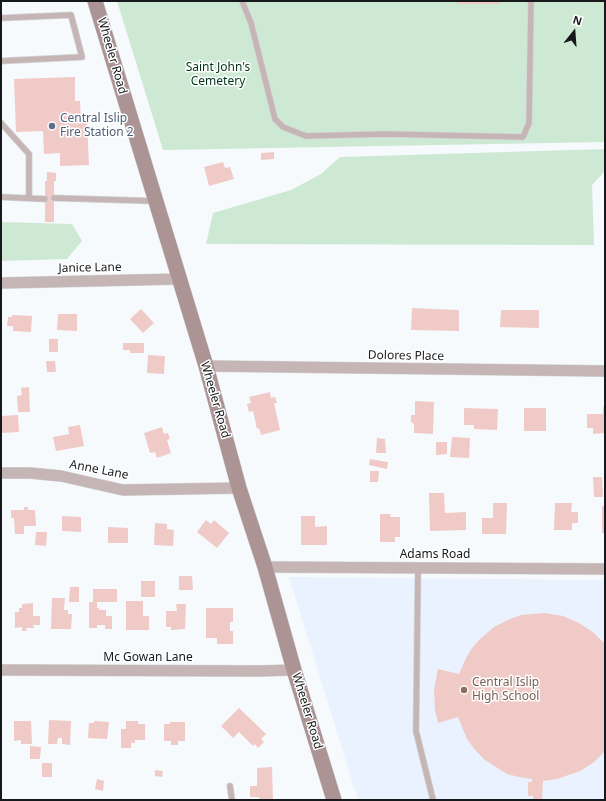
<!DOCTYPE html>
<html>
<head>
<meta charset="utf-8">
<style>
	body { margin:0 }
	#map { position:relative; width:606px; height:801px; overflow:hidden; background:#f7fafd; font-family:"Noto Sans",sans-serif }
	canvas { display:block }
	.frame { position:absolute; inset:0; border:2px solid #16181b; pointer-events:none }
	.north { position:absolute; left:554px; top:12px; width:40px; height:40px; -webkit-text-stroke:3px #fff; paint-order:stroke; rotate:17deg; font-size:11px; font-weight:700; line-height:16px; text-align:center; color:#16181b }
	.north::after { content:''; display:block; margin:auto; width:14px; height:18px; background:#16181b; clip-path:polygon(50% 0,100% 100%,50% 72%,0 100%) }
</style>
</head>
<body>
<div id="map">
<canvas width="606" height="801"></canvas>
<div class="frame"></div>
<div class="north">N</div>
</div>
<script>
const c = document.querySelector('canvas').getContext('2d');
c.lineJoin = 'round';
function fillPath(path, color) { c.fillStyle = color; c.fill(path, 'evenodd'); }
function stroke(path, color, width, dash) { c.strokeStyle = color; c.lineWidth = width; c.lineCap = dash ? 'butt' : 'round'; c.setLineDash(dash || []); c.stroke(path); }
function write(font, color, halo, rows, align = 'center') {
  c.font = font + ' "Noto Sans",sans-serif'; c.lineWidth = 3; c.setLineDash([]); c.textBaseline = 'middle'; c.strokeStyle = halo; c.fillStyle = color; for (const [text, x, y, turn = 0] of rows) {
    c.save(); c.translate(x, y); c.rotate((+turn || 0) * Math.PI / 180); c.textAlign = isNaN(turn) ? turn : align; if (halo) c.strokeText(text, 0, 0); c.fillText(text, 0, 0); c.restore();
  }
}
fillPath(new Path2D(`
	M289 577 605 580V800H358Z`), '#e9f2fe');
fillPath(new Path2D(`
	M117 1H605V142L163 150Z
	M605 149V171L592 185 594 245 206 244 213 213 291 190 321 174 340 157Z
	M1 222 72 224 82 241 67 259 1 261Z`), '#cde9d4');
fillPath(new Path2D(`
	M457 1H500V4H457Z
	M75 77V101H80L81 121H87L89 165 60 166V153L44 154 43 131 16 132 14 79Z
	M274 152V159L261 160V153Z
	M223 162 225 168 230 167 234 179 209 186 204 167Z
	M47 172 56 173V181H54V222H45V181H47Z
	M412 308 459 310V331L411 330Z
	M141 309 154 323 143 333 130 319Z
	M501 310H539V328L500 327Z
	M58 314H77V331L57 330Z
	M12 315 32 316 31 332 13 331V326H7L8 317H12Z
	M49 339H58V352H49Z
	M123 343H144V353H130V350H123Z
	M148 355 165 356 164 374 147 373Z
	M46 361H55L56 372H47Z
	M29 387 30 412H18L17 396 22 395 21 388Z
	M270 392 271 398 275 397 277 403H274L280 430 261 435 259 428 257 429 253 411 249 412 247 404 251 403 249 397Z
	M415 401 434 402 433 434 414 433V424L411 422V415H415Z
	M603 407H605V433L593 434V428H587V414H603Z
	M464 408 498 409 497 430 474 429V425H464Z
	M524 408H546V431H524Z
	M18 415 19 432 1 433V416Z
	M80 425 84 446 56 451 53 437 69 434 68 427Z
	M162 427 164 434 168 433 170 439 167 440 171 453 157 458 155 452 150 453 144 433Z
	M452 437 470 438 469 458 450 457Z
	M377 438 385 439 386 453H376Z
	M436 442H447V454L436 455Z
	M370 459 388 462 387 469 369 465Z
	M370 471H379L378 482H370Z
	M593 477H602L603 497H594Z
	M429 493H444L445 513 466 512V530L430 531Z
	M493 503H507L506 534H482V518H493Z
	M555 503H572L571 512H578V523H572V530H554Z
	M602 506H605V533H602Z
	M24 507H28V510H35L36 526H24V534H15L14 518H11V510H24Z
	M380 514H391L390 517H400V537H395V542H380Z
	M62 516 81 517V532L62 531Z
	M301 516H315V527L327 526V545H301Z
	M206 520 211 524 214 520 229 533 217 548 197 532Z
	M155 523 167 524V529L174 530 173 546 154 545Z
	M108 527 128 528V543H108Z
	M36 532H47L46 546 35 545Z
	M179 576H192L193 590H179Z
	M141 581H155V597H141Z
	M70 587H79V602H69Z
	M93 589H117V602H97V608H99V610H106V616H112V629H105V625H97V628H89V602H93Z
	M52 598H65L64 610H68V614H72L71 629H51Z
	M126 601H143V616H149V630H126Z
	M33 603V616H40V625H33L34 628H26L27 631H22V627L15 628V612H19V608H22V604Z
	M176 604H186L185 629 171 630V627H166V611H177Z
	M206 608H233V622H230V631H233V644H217V638H206Z
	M545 613 563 616 579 623 594 633 605 644V751L593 763 580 771 557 779 543 781 542 800H533V796H528V782H532V779L519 777 507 774 485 760 476 751 467 739 458 717 438 723 435 710 434 689 438 669 459 674 466 658 472 648 480 639 494 627 510 619 521 615Z
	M239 708 266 734 261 739 264 742 258 748 255 744 253 746 239 732 233 738 221 726Z
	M49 720 71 721 70 745 62 744V738H58L57 744H48Z
	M14 721H31L32 744H21V740L14 741Z
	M94 721 109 722 107 739 88 738 89 723H94Z
	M126 721H138V724H145V740H135V743H131V748H121V729H126Z
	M170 722H185V741H178V745H171V741H164V724H170Z
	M30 746 41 747 40 759H30Z
	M42 763H52V777H42Z
	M272 767 273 800H260L259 797H250V786H257V768Z
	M155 770 163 771 162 777 155 776Z
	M97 779 104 781 103 791 95 789Z`), '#f0cac6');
const service = new Path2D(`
	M242 1 251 23 275 119 283 127 306 136 385 134 523 137 529 123 531 1
	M1 18 71 15 82 57 1 61
	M1 123 29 154V198
	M1 197 45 199
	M54 198 154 201
	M418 568 416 731 433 800
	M230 786 232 800`);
const minor = new Path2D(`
	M1 283 179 279
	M206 366 605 371
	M1 473H30L61 476 123 490 239 488
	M265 567 605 569
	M1 670 260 671 294 670`);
const secondary = new Path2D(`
	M95 1 206 366 239 488 265 567 294 670 334 800`);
stroke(service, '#d3d6d9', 7);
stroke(minor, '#d3d6d9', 12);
stroke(secondary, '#d3d6d9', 16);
stroke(service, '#c6b5b5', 5.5);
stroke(minor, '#c6b5b5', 11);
stroke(secondary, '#ac9394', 15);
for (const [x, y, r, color] of [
	[52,126,4,"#5c6f8a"],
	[464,690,4,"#8d6e63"]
]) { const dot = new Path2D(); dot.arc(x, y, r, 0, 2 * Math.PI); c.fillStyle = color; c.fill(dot); stroke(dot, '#fff', 1.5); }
write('12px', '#16181b', '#fff', [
	["Wheeler Road",112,56,74],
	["Janice Lane",90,268,-1],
	["Dolores Place",406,356,1],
	["Wheeler Road",215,400,74],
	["Anne Lane",99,470,11],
	["Adams Road",435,555],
	["Mc Gowan Lane",148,658],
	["Wheeler Road",307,711,73]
]);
write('12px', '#003418', '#fff', [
	["Saint John's",218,68],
	["Cemetery",218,82]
]);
write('12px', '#4e5e75', '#fff', [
	["Central Islip",60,119],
	["Fire Station 2",60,133]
], 'left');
write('12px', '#785e54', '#fff', [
	["Central Islip",472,683],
	["High School",472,697]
], 'left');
</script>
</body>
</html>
